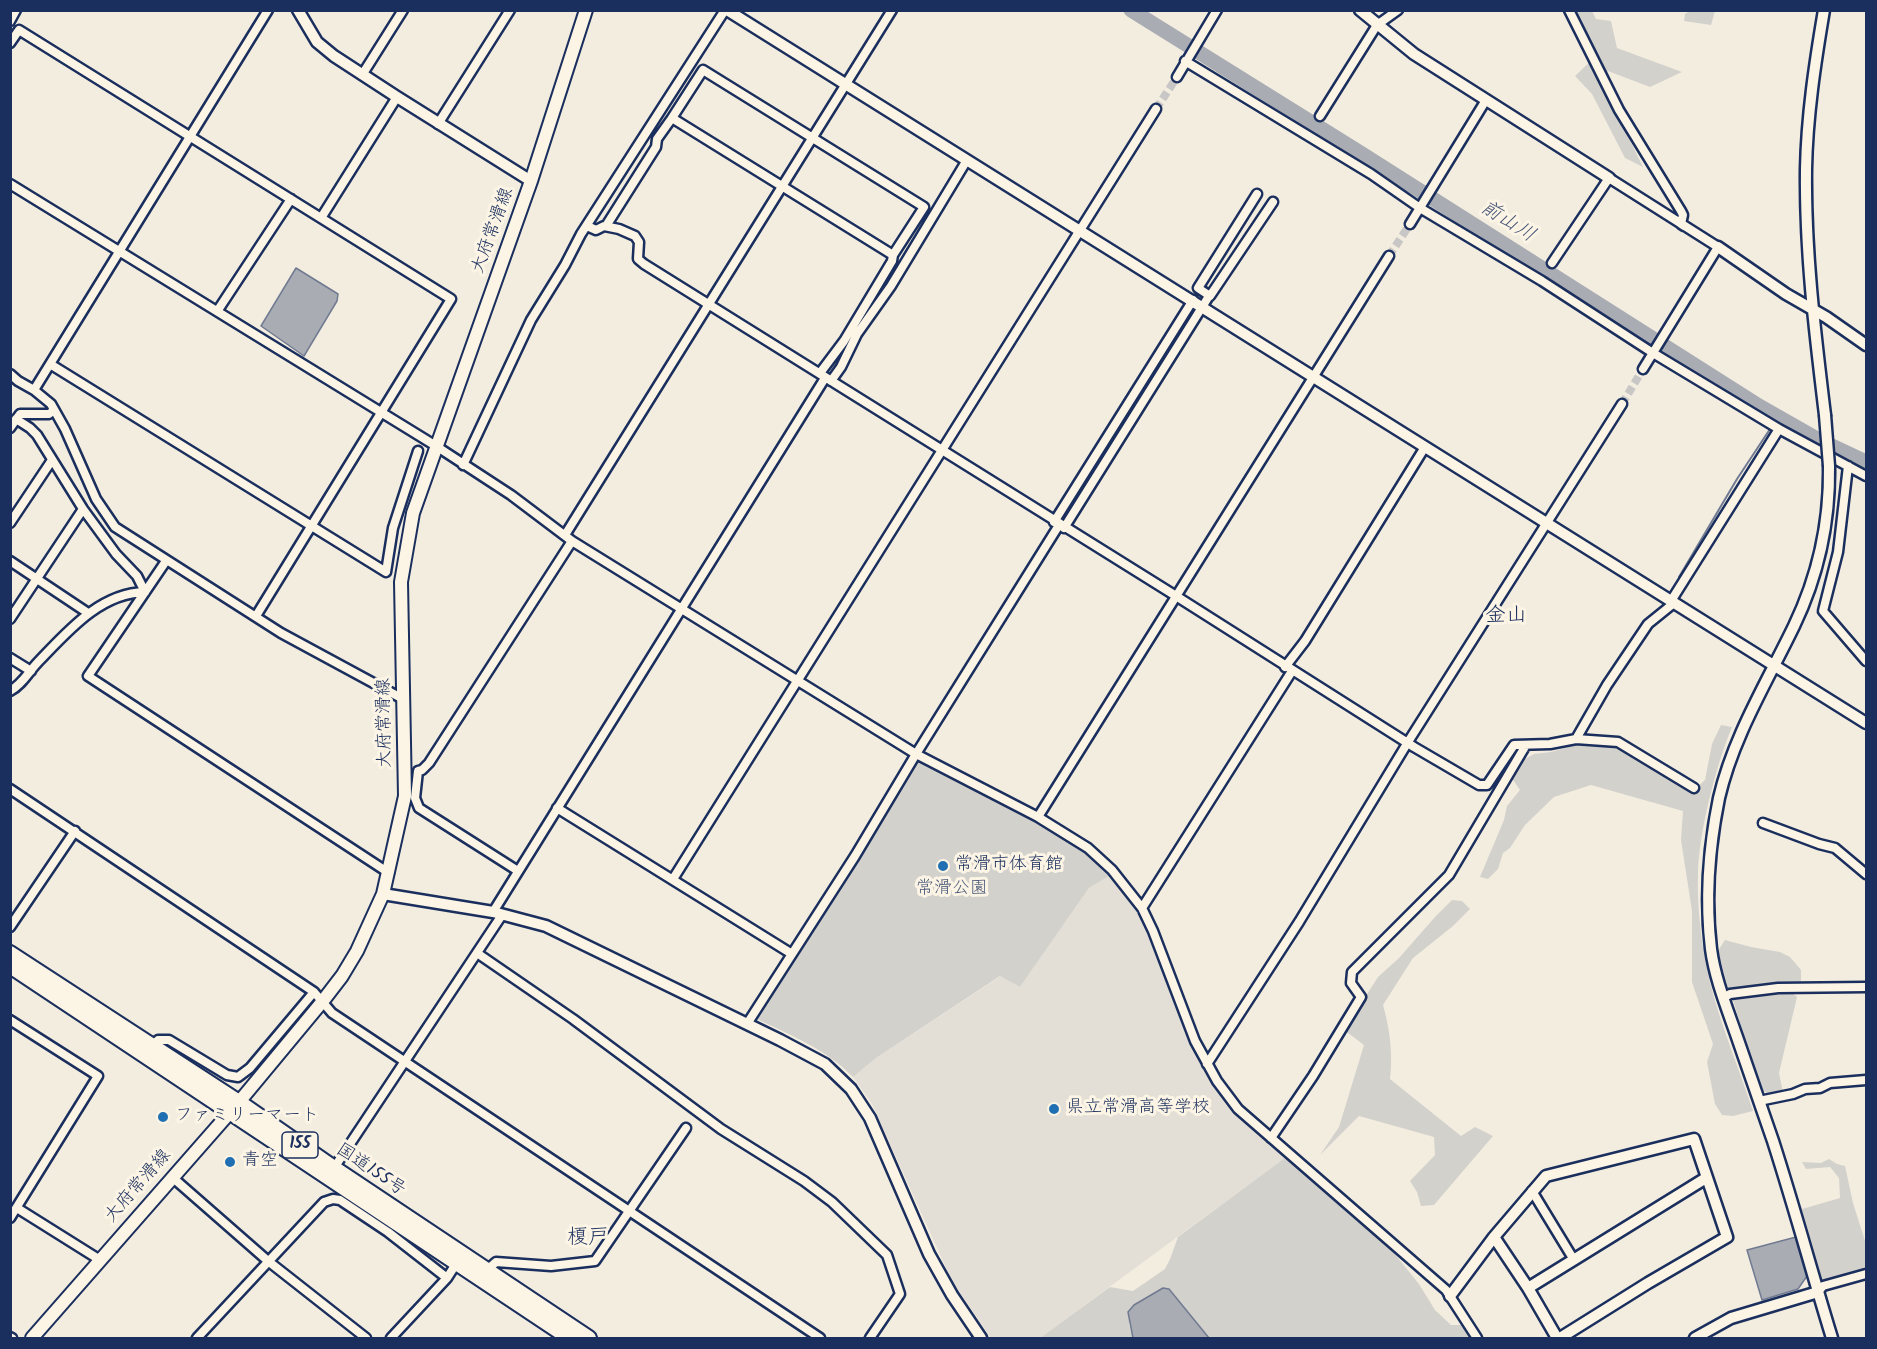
<!DOCTYPE html>
<html>
<head>
<meta charset="utf-8">
<style>
	body { margin:0 }
	#map { position:relative; width:1877px; height:1349px; overflow:hidden; background:#f3ede0; font-family:Kalam,sans-serif }
	canvas { display:block }
	.frame { position:absolute; inset:0; border:12px solid #1b2f5e; pointer-events:none }
</style>
</head>
<body>
<div id="map">
<canvas width="1877" height="1349"></canvas>
<div class="frame"></div>
</div>
<script>
const c = document.querySelector('canvas').getContext('2d');
c.lineJoin = 'round';
function fillPath(path, color) { c.fillStyle = color; c.fill(path, 'evenodd'); }
function stroke(path, color, width, dash) { c.strokeStyle = color; c.lineWidth = width; c.lineCap = dash ? 'butt' : 'round'; c.setLineDash(dash || []); c.stroke(path); }
function write(font, color, halo, rows, align = 'center') {
  c.font = font + ' Kalam,"Klee One",sans-serif'; c.lineWidth = 6; c.setLineDash([]); c.textBaseline = 'middle'; c.strokeStyle = halo; c.fillStyle = color; for (const [text, x, y, turn = 0] of rows) {
    c.save(); c.translate(x, y); c.rotate((+turn || 0) * Math.PI / 180); c.textAlign = isNaN(turn) ? turn : align; if (halo) c.strokeText(text, 0, 0); c.fillText(text, 0, 0); c.restore();
  }
}
fillPath(new Path2D(`
	M1111 875 1139 912 1194 1049 1214 1084 1236 1114 1286 1157 1040 1338H991L952 1281 872 1104 853 1077 876 1058 1001 976 1020 987 1089 888Z`), '#e3dfd6');
fillPath(new Path2D(`
	M1572 11H1592L1596 19 1611 21 1617 48 1682 72 1650 87 1608 71 1600 79 1643 167 1625 158 1592 94 1575 76 1595 57Z
	M1690 11H1715L1711 25 1684 21 1685 14Z
	M1721 725 1732 727C1716 765 1699 832 1698 873 1697 901 1700 931 1705 959 1714 1010 1737 1062 1753 1111L1733 1116 1722 1115 1715 1104 1707 1062 1713 1044 1692 982V911L1681 840 1683 811 1591 785 1554 797 1525 825 1510 848 1503 853 1498 869 1488 879 1480 877 1504 820 1507 806 1520 790 1511 777 1521 761 1534 754 1551 752 1586 742 1615 743 1693 791 1705 780 1712 744Z
	M917 760 1069 838 1089 852 1111 875 1089 888 1020 987 1000 976 876 1058 853 1077C826 1049 790 1035 755 1018Z
	M1452 900 1462 901 1470 909 1453 926 1413 958 1383 1005C1390 1030 1393 1054 1390 1079L1461 1136 1475 1127 1493 1136 1434 1205 1421 1206 1417 1192 1410 1181 1435 1155 1434 1137 1359 1116 1320 1155 1339 1127 1364 1045 1344 1030 1378 977 1399 958 1435 917Z
	M1725 940 1751 947 1780 952 1790 957 1801 970V985L1729 992 1718 951Z
	M1788 990 1797 997 1779 1073 1783 1093H1767L1760 1089 1732 997Z
	M1286 1157 1389 1247 1419 1284 1435 1310 1451 1325H1462L1471 1338H1209L1169 1289 1129 1324 1133 1338H1040L1110 1287 1133 1291 1165 1269 1170 1259 1178 1237Z
	M1829 1159 1837 1164 1845 1166 1853 1203 1866 1244V1272L1823 1282 1802 1209 1840 1198 1839 1178 1830 1167 1806 1169 1802 1162 1821 1163Z`), '#d3d1cc');
const water = new Path2D(`
	M296 268 338 294 337 301 304 356 261 326Z
	M1796 1237 1807 1276 1798 1289 1762 1300 1747 1250Z
	M1163 1288 1169 1289 1209 1338H1133L1128 1312 1134 1305Z`);
fillPath(water, '#a9acb3');
stroke(water, '#707a91', 1.5);
stroke(new Path2D(`
	M1679 577 1737 479 1778 417`), '#707a91', 2);
stroke(new Path2D(`
	M1131 10 1359 152 1759 406 1817 439 1866 462`), '#a9acb3', 15);
stroke(new Path2D(`
	M1156 109 1177 77
	M1389 256 1410 224
	M1622 404 1643 369`), '#c8c7c6', 8, [8, 4]);
const minor = new Path2D(`
	M1569 10 1619 110 1681 211 1683 215 1681 224 1684 226
	M10 21 16 10
	M10 43 19 30 451 299 256 616
	M1185 61 1371 174 1420 208 1542 281 1653 353 1779 429 1866 476
	M362 75 403 10
	M1177 77 1217 10
	M1320 116 1377 25 1398 10
	M438 124 510 10
	M10 184 436 446 511 495 572 541 916 754 1038 817 1088 848 1112 870 1142 908 1153 931 1195 1041 1217 1081 1238 1109 1446 1290 1477 1338
	M1257 194 1198 288 1210 296 1273 202
	M321 218 397 97
	M1410 224 1486 100
	M587 226 596 230 604 226 619 229 635 236 639 242 638 259 644 264 1176 596 1414 747 1479 785H1487L1514 745 1550 744 1576 739 1618 742 1694 788
	M606 226 656 147 657 139 672 118
	M1552 263 1609 178 1718 247 1643 369
	M218 310 291 199
	M50 364 386 572 393 528 418 451
	M820 373 844 341 892 261 893 255 924 207 703 70 672 118 893 255
	M10 374 18 381 34 390 51 404 65 429 96 499 115 527 281 633 403 699
	M831 381 841 367 857 334 891 286 967 160
	M34 390 268 10
	M10 428 20 414H49L54 410
	M463 465 531 320 565 265 581 234 725 10
	M1848 466 1838 552 1823 611 1866 661
	M1054 522 1193 300
	M10 523 52 460
	M1064 528 1209 296
	M565 535 892 10
	M10 561 88 613
	M166 561 88 676 389 873
	M1671 601 1779 429
	M10 619 83 509
	M10 658 31 671
	M1285 667 1305 641 1425 447
	M10 691C23 684 29 671 39 661 68 631 100 593 145 592L137 576 116 554 83 509 37 435 30 428 16 419
	M1576 739 1607 685 1648 624 1674 603
	M10 789 314 992 332 1013 820 1338
	M557 808 792 954
	M1038 817 1389 256
	M1763 823 1819 844 1835 848 1866 874
	M518 871 419 808 415 798 418 771 422 770 429 763 572 541
	M673 879 1156 109
	M1142 908 1292 671
	M493 912 825 378
	M10 927 75 831
	M477 953 573 1019 721 1129 804 1181 832 1202 887 1255 900 1294 870 1338
	M1723 998 1730 994 1778 988 1866 987
	M10 1020 98 1076 10 1218
	M747 1024 855 856 916 754 1059 525
	M152 1046 158 1040H169L227 1075 238 1077 250 1068 314 992
	M1207 1064 1299 922 1408 742 1622 404
	M1759 1101 1793 1094 1805 1089 1820 1088 1830 1083 1866 1080
	M1271 1138 1313 1076 1361 997 1351 983 1352 972 1449 875 1526 745
	M334 1168 502 915
	M172 1177 268 1261 366 1338
	M1532 1191 1574 1260
	M17 1208 100 1260
	M487 1270 496 1262 551 1266 595 1261 686 1128
	M1818 1292 1823 1286 1866 1274
	M10 1337 12 1338
	M197 1338 324 1202 333 1199 340 1200 388 1232 447 1278
	M391 1338 447 1278 456 1264`);
const tertiary = new Path2D(`
	M298 10 317 42 334 56 397 97 531 181
	M727 10 1866 723
	M1360 10 1414 54 1609 178
	M1824 10C1815 63 1807 116 1806 169 1805 252 1815 333 1825 415
	M1718 247 1786 294 1826 317 1866 345
	M1829 466C1830 521 1818 576 1794 626 1767 682 1733 737 1719 798 1709 847 1705 899 1711 949 1715 979 1727 1008 1737 1037 1749 1071 1761 1106 1773 1141 1794 1206 1812 1273 1832 1338
	M383 894 493 912 546 926 780 1040 825 1064 851 1089 870 1118 929 1254 952 1295 981 1338
	M1494 1237 1528 1288 1557 1338
	M1528 1288 1706 1178
	M1450 1296 1494 1237 1546 1176 1694 1139 1727 1237 1648 1283 1560 1338
	M1695 1338 1731 1318 1818 1292`);
const secondary = new Path2D(`
	M32 1338 239 1102 322 1002 342 976 357 951 383 894 405 796 401 582 413 513 531 181 586 10`);
const trunk = new Path2D(`
	M10 953 239 1102 334 1168 589 1338
	M10 966 569 1338`);
stroke(minor, '#1b2f5e', 13);
stroke(tertiary, '#1b2f5e', 15);
stroke(secondary, '#1b2f5e', 16);
stroke(trunk, '#1b2f5e', 18);
stroke(minor, '#fcf5e5', 8);
stroke(tertiary, '#fcf5e5', 10);
stroke(secondary, '#fcf5e5', 12);
stroke(trunk, '#fcf5e5', 14);
const tertiaryBridge = new Path2D(`
	M1825 415 1829 466`);
stroke(tertiaryBridge, '#1b2f5e', 15, []);
stroke(tertiaryBridge, '#fcf5e5', 10);
for (const [x, y, r, color] of [
	[943,866,6,"#1f6fb2"],
	[1054,1109,6,"#1f6fb2"],
	[163,1117,6,"#1f6fb2"],
	[230,1162,6,"#1f6fb2"]
]) { const dot = new Path2D(); dot.arc(x, y, r, 0, 2 * Math.PI); c.fillStyle = color; c.fill(dot); stroke(dot, '#fcf5e5', 2); }
for (const [x, y, w] of [
	[300,1145,36]
]) { const box = new Path2D(); box.roundRect(x - w / 2, y - 13, w, 26, 4.5); c.fillStyle = '#fcf5e5'; c.fill(box); stroke(box, '#1b2f5e', 1.5); }
write('bold 16px', '#1b2f5e', null, [
	["155",300,1145]
]);
write('18px', '#1b2f5e', '#fcf5e5', [
	["大府常滑線",494,231,-70],
	["大府常滑線",386,723,-91],
	["国道155号",370,1171,34],
	["大府常滑線",139,1187,-49]
]);
write('18px', '#1b2f5e', '#fcf5e5', [
	["常滑市体育館",955,866],
	["県立常滑高等学校",1066,1109],
	["ファミリーマート",175,1117],
	["青空",242,1162]
], 'left');
write('18px', '#49587a', '#fcf5e5', [
	["常滑公園",952,890]
]);
write('italic 20px', '#465478', '#fcf5e5', [
	["前山川",1507,223,32]
]);
write('21px', '#1b2f5e', '#fcf5e5', [
	["金山",1506,617],
	["榎戸",588,1239]
]);
</script>
</body>
</html>
